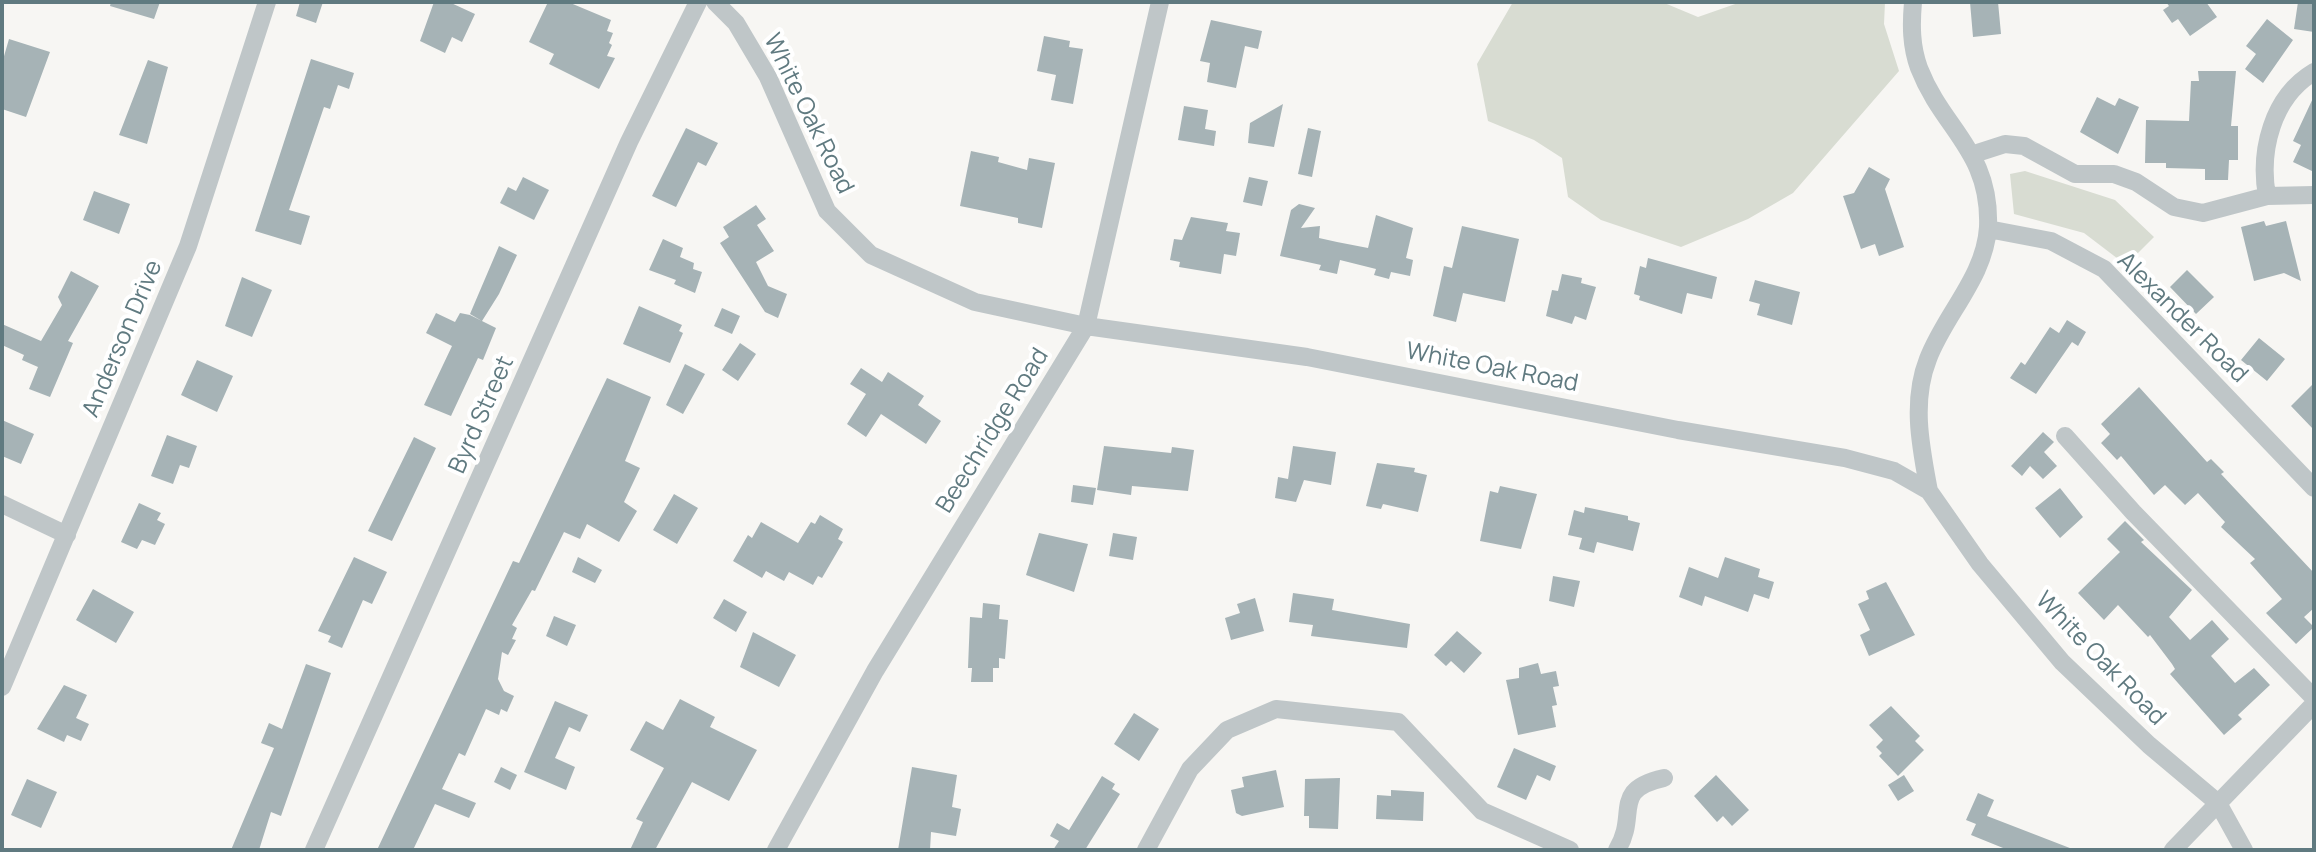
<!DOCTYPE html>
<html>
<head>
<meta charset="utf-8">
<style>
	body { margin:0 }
	#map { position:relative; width:2316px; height:852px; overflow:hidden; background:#f7f6f3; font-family:Manrope,sans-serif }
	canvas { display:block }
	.frame { position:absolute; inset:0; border:4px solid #607a80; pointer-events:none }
</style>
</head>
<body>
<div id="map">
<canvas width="2316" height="852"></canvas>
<div class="frame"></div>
</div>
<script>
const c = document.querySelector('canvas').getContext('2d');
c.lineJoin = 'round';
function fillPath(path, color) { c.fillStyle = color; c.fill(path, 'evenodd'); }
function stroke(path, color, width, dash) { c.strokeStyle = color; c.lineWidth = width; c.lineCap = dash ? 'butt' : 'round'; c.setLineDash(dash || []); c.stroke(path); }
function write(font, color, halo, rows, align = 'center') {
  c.font = font + ' Manrope,sans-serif'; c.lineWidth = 8; c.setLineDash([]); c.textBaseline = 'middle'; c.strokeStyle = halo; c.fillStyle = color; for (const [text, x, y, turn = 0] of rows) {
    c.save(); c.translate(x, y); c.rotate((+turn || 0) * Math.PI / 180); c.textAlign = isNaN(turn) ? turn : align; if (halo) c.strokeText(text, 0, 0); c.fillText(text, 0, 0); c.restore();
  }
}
fillPath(new Path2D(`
	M1513 2H1662L1698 17 1741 2H1885L1884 24 1899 71 1793 193 1748 219 1681 247 1601 220 1568 197 1562 158 1534 140 1488 121 1477 64Z
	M2025 171 2115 200 2154 237 2126 265 2084 233 2014 214 2010 174Z`), '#d8dcd2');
fillPath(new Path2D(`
	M111 2H160L154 19 110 6Z
	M300 2H323L316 23 296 16Z
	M434 2H449L475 14 462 42 452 37 445 53 420 41Z
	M548 2H568L611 20 607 31 613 33 609 43 612 45 607 56 615 58 599 89 549 64 554 54 529 42Z
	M1970 2H1998L2001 34 1973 37Z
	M2166 2H2206L2217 17 2190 36 2178 19 2172 23 2163 10 2169 6Z
	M2298 2H2314V32L2294 29Z
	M2267 19 2293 40 2263 83 2245 69 2256 54 2246 46Z
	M1211 20 1262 31 1258 49 1245 46 1236 88 1207 82 1210 63 1200 61Z
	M1044 36 1070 41 1069 47 1083 49 1073 104 1051 100 1056 75 1037 71Z
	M9 39 50 52 26 117 2 109V63Z
	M311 59 354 73 349 89 338 85 330 109 324 107 289 210 310 216 301 245 255 231Z
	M148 60 168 67 147 144 119 135Z
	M2198 71H2236L2231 126H2238V160H2229L2228 180H2205V169L2166 168V163H2145L2146 120 2189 121 2191 81H2199Z
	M2314 96V172L2293 162 2301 145 2293 141Z
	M2097 97 2115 106 2119 98 2139 107 2118 154 2080 132Z
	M1283 104 1274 147 1248 143 1250 123Z
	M1184 106 1208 110 1205 129 1216 131 1214 146 1178 140Z
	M686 128 718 143 706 166 698 162 676 207 652 196Z
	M1308 128 1321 131 1312 177 1298 174Z
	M971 151 999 157 998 162 1027 170 1029 158 1055 163 1042 228 1018 223V218L960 206Z
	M1869 167 1890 179 1885 189 1904 247 1879 256 1875 244 1861 249 1843 196 1854 193Z
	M523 177 549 190 534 220 500 203 508 187 516 191Z
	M1249 177 1268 181 1262 206 1243 202Z
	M94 191 130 204 119 234 83 220Z
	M1299 204 1315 208 1301 228 1320 226 1319 238 1337 242 1368 248 1376 215 1413 228 1406 258 1413 260 1410 276 1391 272 1389 279 1374 275 1376 269 1340 260 1337 274 1319 270 1321 265 1280 256 1291 210Z
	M756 205 766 219 757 225 774 251 756 262 768 286 787 294 778 318 765 312 720 243 729 237 723 227Z
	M1191 217 1228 223 1226 231 1240 233 1236 256 1224 254 1221 274 1179 267 1180 262 1170 260 1174 239 1182 240Z
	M2264 221 2266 226 2286 221 2301 281 2284 273 2254 281 2241 227Z
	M1462 226 1519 239 1505 302 1463 293 1456 322 1433 316 1444 266 1452 268Z
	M663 239 683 248 680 257 694 263 693 269 702 272 695 293 674 284 676 280 649 270Z
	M499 246 517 255 499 294 482 321 470 314Z
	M1648 258 1717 277 1712 299 1687 293 1682 314 1639 300 1640 296 1634 294 1640 266 1646 268Z
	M2187 270 2214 297 2196 314 2170 287Z
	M71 271 99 286 68 341 73 343 50 397 29 389 38 367 22 360 24 355 2 345V324L41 341 62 305 58 297Z
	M1562 274 1582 278 1581 283 1596 287 1586 320 1575 316 1572 324 1546 316 1552 290 1558 291Z
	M242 277 272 290 252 337 225 326Z
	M1755 280 1800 292 1792 325 1757 315 1760 304 1749 301Z
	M639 306 682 325 679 331 683 333 670 363 623 344Z
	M722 308 740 316 732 334 714 326Z
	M436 313 455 322 460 313 470 315 496 328 483 360 478 358 451 416 424 405 452 346 426 333Z
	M2067 320 2086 332 2078 346 2072 342 2036 394 2010 378 2021 362 2025 365 2050 327 2059 333Z
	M2259 338 2285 359 2267 381 2241 360Z
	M740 343 756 354 738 381 722 370Z
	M197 360 233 376 217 412 181 395Z
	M685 364 705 374 683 414 666 405Z
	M861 368 882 382 888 372 924 396 918 405 941 421 926 444 881 414 866 437 847 424 866 394 850 384Z
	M607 378 651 397 625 461 640 468 624 502 637 511 619 542 587 524 580 539 564 532 535 591 532 590 512 625 517 628 512 639 516 640 508 655 502 652 498 679 504 691 514 696 507 712 501 709 499 715 486 709 465 756 459 753 442 789 476 803 469 818 435 804 413 850H377L513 561 519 563Z
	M2314 383V430L2291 406Z
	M2139 387 2207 462 2211 459 2224 472 2221 474 2314 573V608L2304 617 2314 627 2296 644 2266 613 2282 599 2250 563 2255 559 2221 527 2225 522 2198 493 2185 505 2165 485 2154 495 2121 456 2117 460 2101 443 2110 434 2101 424Z
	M2 420 34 434 21 464 2 456Z
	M2043 432 2054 442 2044 452 2057 466 2043 479 2030 466 2022 476 2011 466Z
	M167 435 197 446 189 468 180 465 173 484 151 476Z
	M414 437 436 448 392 541 368 531Z
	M1104 446 1171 453 1172 447 1194 450 1188 491 1132 486 1131 495 1097 490Z
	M1293 446 1336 452 1331 485 1304 480 1296 502 1275 498 1278 477 1288 479Z
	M1377 463 1415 468 1414 472 1427 475 1418 512 1383 504 1381 509 1366 506Z
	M1073 485 1096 488 1093 505 1071 502Z
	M1500 486 1537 494 1521 549 1480 541 1490 491 1498 493Z
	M2060 488 2083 517 2060 538 2035 508Z
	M674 494 698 508 677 544 653 530Z
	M139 503 161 513 157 520 165 524 155 545 142 540 137 549 121 542Z
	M1585 507 1628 516V520L1640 523 1633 551 1597 542 1594 553 1579 549 1582 538 1568 535 1574 510 1584 513Z
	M820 515 843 529 838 539 843 542 822 578 818 576 813 585 789 572 784 581 766 571 762 578 733 561 748 535 752 538 761 522 798 543 811 522 815 524Z
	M2125 521 2144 540 2141 542 2192 590 2169 617 2190 640 2212 620 2229 639 2211 656 2235 683 2254 668 2270 685 2238 715 2242 719 2224 735 2170 674 2175 669 2172 664 2150 635 2148 637 2118 605 2104 620 2078 593 2120 552 2107 539Z
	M1039 533 1088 544 1074 592 1026 575Z
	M1113 533 1137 537 1133 560 1109 556Z
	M354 557 387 572 372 604 363 600 342 648 328 642 331 636 318 631Z
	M578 557 602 570 595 583 572 572Z
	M1725 557 1760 569 1758 577 1774 582 1769 599 1754 594 1748 612 1705 596 1702 606 1679 597 1689 567 1718 578Z
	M1553 576 1580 581 1574 607 1549 601Z
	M1886 582 1915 635 1869 656 1860 635 1870 630 1858 604 1869 599 1866 591Z
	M93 589 134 612 116 643 76 620Z
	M1293 593 1334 599 1332 610 1410 624 1407 648 1311 636 1313 625 1289 622Z
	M1255 598 1264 631 1231 640 1225 618 1240 613 1237 604Z
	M724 599 747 612 736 632 713 618Z
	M983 603 1000 605 999 619 1008 620 1005 659 999 658V668H993V682H971L972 668H968L970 617 982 618Z
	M554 616 576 625 567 646 546 636Z
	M1457 631 1482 653 1464 673 1451 661 1446 666 1434 655Z
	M753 632 796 655 779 687 740 667Z
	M1538 663 1541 674 1556 671 1559 686 1553 687 1557 705 1552 706 1556 727 1518 735 1506 680 1519 678V668Z
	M306 664 331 673 281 816 271 812 259 850H231L274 748 261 743 269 723 282 729Z
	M64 685 87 695 76 718 89 724 81 741 67 735 64 742 37 729Z
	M680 699 715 717 710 727 757 750 729 801 692 782 655 850H630L643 822 636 819 664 768 630 750 646 721 663 730Z
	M555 701 588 715 580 732 569 727 555 758 575 767 566 790 524 772Z
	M1891 706 1920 736 1915 741 1924 750 1898 776 1879 756 1882 753 1876 747 1883 740 1869 725Z
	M1134 713 1159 729 1139 761 1114 744Z
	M1514 748 1556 766 1550 781 1537 775 1526 800 1497 787Z
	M501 767 517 775 510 790 494 782Z
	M912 767 957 775 952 807 961 809 956 836 931 832 930 850H898Z
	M1276 770 1284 807 1242 816 1236 813 1231 790 1244 787 1242 777Z
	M1716 775 1749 810 1732 826 1723 816 1717 822 1694 796Z
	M1904 775 1914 791 1898 801 1888 785Z
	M1102 776 1115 784 1112 789 1120 794 1085 850H1053L1059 841 1050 836 1057 823 1069 830Z
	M1340 778 1338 829 1309 828V816H1304L1305 779Z
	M27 779 57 792 41 828 11 815Z
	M1391 790 1424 792 1423 821 1376 819 1377 795 1391 796Z
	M1978 793 1994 800 1987 816 2075 850H2008L1971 835 1976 824 1966 820Z`), '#a6b3b6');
stroke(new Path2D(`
	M715 2 736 23 768 77 827 211 871 255 975 302 1086 326 1307 357 1678 430 1845 458 1894 471 1929 491 1980 564 2062 662 2149 745 2218 803 2244 850
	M1913 2C1911 25 1911 46 1919 68 1943 130 1991 151 1988 227 1985 277 1945 314 1928 359 1911 402 1921 448 1929 491
	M1974 154 2005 144 2024 146 2075 174H2114L2136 182 2174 207 2203 213 2267 196 2314 195
	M2267 196C2259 151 2272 97 2314 72
	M1988 229 2051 241 2104 269 2314 488
	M2065 436 2133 512 2314 698
	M2 504 67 535
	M2 687 188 246 267 2
	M314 850 629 142 698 2
	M776 850 875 671 1086 326 1160 2
	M1146 850 1190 769 1227 730 1276 709 1398 722 1482 811 1570 850
	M1617 850C1639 814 1610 790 1664 778
	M2173 850 2314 704`), '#bfc6c8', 18);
write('24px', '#607a80', '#fff', [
	["White Oak Road",808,114,64],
	["Alexander Road",2182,318,45],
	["Anderson Drive",123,339,-67],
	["White Oak Road",1492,368,11],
	["Byrd Street",482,415,-66],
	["Beechridge Road",993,431,-58],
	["White Oak Road",2100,659,46]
]);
</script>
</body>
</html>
